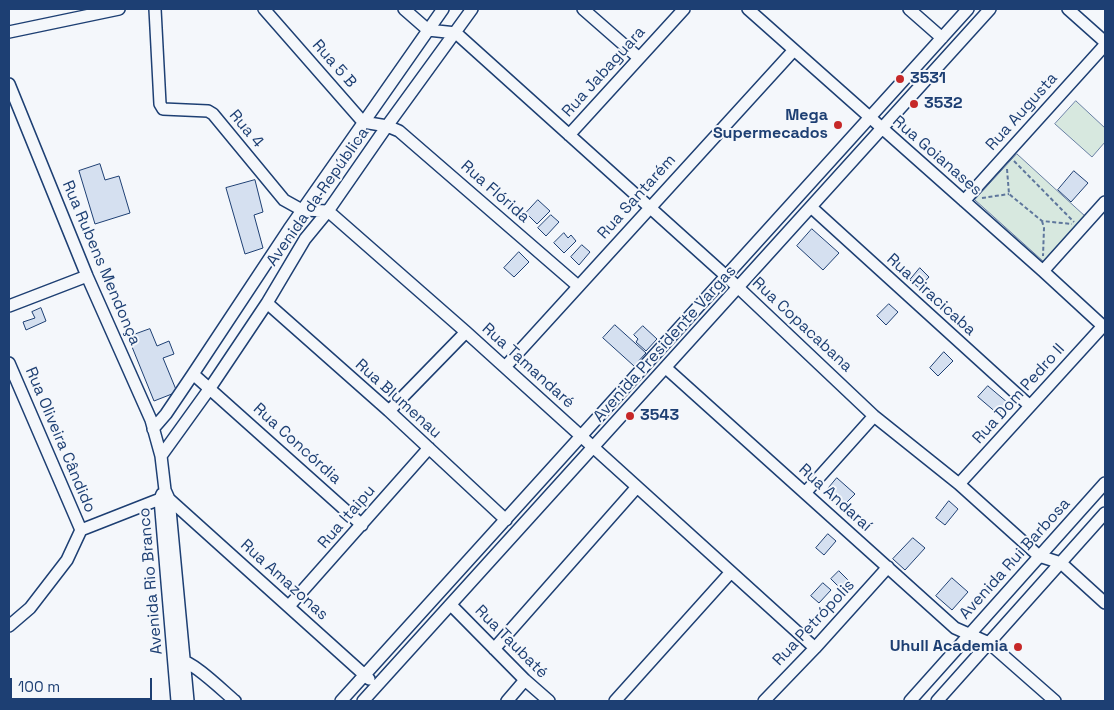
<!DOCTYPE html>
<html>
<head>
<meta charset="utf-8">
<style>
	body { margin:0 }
	#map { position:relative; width:1114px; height:710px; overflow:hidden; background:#f4f7fb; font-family:"Space Grotesk",sans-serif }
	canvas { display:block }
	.frame { position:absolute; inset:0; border:10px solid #1d3f73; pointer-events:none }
	.scale { position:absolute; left:10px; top:678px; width:142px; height:22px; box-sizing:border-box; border:2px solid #1d3f73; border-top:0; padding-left:6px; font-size:15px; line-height:18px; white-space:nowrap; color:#1d3f73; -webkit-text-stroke:4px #f4f7fb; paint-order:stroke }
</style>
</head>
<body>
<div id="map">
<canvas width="1114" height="710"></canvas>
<div class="frame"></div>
<div class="scale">100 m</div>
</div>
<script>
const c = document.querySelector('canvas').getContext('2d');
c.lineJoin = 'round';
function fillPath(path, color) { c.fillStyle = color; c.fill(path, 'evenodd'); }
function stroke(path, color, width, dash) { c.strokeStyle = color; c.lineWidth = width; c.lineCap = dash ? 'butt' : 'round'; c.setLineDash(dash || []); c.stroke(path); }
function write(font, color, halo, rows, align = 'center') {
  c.font = font + ' "Space Grotesk",sans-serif'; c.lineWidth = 4; c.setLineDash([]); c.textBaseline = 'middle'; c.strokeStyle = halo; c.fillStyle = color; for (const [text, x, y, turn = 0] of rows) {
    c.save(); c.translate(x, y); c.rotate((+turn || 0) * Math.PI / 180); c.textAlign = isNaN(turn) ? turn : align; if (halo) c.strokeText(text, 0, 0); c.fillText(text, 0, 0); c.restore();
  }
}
const green = new Path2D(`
	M1076 101 1105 128V142L1092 157 1055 124Z
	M1017 154 1086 217 1044 262 975 200Z`);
fillPath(green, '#d7e8df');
stroke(green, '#687fa3', 1);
const building = new Path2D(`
	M100 164 105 180 119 176 130 213 95 224 79 171Z
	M1074 171 1088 183 1071 202 1058 190Z
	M255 180 263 212 254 215 263 248 245 254 226 188Z
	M538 200 550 211 537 224 526 213Z
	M551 215 559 222 546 236 538 228Z
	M812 229 839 253 823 270 797 246Z
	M564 233 568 238 571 235 576 241 564 253 554 243Z
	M582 245 590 252 579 265 571 257Z
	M519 252 529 262 514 277 504 268Z
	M920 268 929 277 919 288 910 280Z
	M889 304 898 312 886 325 877 316Z
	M41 308 46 321 26 330 23 322 35 318 32 312Z
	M615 325 646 353 634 366 603 338Z
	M643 326 657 339 646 351 636 342 638 339 634 335Z
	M150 329 157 346 169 341 174 354 163 358 177 392 154 401 128 337Z
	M944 352 953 361 938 376 930 368Z
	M988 386 1008 403 998 414 978 397Z
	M837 478 855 494 844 505 827 490Z
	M949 501 958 509 945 525 936 518Z
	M828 534 836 541 824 555 816 548Z
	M913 538 925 548 905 570 893 559Z
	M839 571 849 581 841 589 831 579Z
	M952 578 968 592 952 610 936 596Z
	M823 583 831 590 819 603 811 596Z`);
fillPath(building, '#d5e0f0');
stroke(building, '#1d3f73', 1);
const minor = new Path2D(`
	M155 9 160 104 163 109 208 111 213 114 284 200 302 210 328 211
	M264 9 363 122 387 126 399 131 578 286
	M404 9 428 30 456 33 726 276 874 416 959 484 1039 556 1061 563 1105 603
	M583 9 639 58
	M748 9 1043 271 1105 328
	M909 9 942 38
	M1068 9 1105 42
	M9 32 119 9
	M9 84 87 276 151 420 161 456 165 490 169 499 188 701
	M569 135 684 9
	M964 201 1105 45
	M811 207 1030 406
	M328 211 466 332 815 648
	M1043 271 1105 202
	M267 303 389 411 506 520
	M9 306 87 276
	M9 363 81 530
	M505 367 794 50
	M666 368 955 628 989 643 1055 701
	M193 374 362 525
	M389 411 466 332
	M153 429 166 414 193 374 289 229 443 9
	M161 456 210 388 267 303 305 239 328 211 387 126 472 9
	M959 484 1103 326
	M805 493 874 416
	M162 494 160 499 177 701
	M451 605 525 680 549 701
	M289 606 429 448
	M9 626 30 608 67 560 81 530 160 499H169L369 679
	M494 649 637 487
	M180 660C194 662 223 691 235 701
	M341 701 968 9
	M363 701 990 9
	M507 701 525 680
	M615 701 731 572
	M764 701 815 648 888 567
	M910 701 1105 483
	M937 701 1105 513`);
stroke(minor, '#1d3f73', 14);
stroke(new Path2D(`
	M1014 161 1074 222
	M1007 169 1009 194 1042 221 1072 224
	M982 198 1009 194
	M1042 221 1044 228 1043 256`), '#5e769c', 2, [4, 2.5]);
stroke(minor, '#f4f7fb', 11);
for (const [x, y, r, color] of [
	[900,79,5,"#c62828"],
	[914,104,5,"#c62828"],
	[838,125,5,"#c62828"],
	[630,416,5,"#c62828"],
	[1018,647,5,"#c62828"]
]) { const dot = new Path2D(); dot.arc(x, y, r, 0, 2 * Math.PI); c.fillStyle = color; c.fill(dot); stroke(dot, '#f4f7fb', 2); }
write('16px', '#1d3f73', '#f4f7fb', [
	["Rua 5 B",334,64,49],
	["Rua Jabaguara",604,72,-48],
	["Rua Augusta",1022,112,-48],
	["Rua 4",246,129,50],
	["Rua Goianases",937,156,41],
	["Rua Flórida",495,192,41],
	["Avenida da República",318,197,-55],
	["Rua Santarém",637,197,-48],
	["Rua Rubens Mendonça",101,263,67],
	["Rua Piracicaba",931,295,42],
	["Rua Copacabana",802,325,43],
	["Avenida Presidente Vargas",665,344,-48],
	["Rua Tamandaré",528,366,42],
	["Rua Dom Pedro II",1019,394,-48],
	["Rua Blumenau",398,399,42],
	["Rua Oliveira Cândido",60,440,67],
	["Rua Concórdia",297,444,42],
	["Rua Andaraí",835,498,42],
	["Rua Itaipu",347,517,-49],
	["Avenida Rui Barbosa",1015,559,-48],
	["Rua Amazonas",284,580,42],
	["Avenida Rio Branco",151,581,-95],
	["Rua Petrópolis",814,623,-47],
	["Rua Taubaté",511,642,45]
]);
write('bold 16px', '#1d3f73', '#f4f7fb', [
	["3531",910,79],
	["3532",924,104],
	["Mega",828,116,"right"],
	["Supermecados",828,134,"right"],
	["3543",640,416],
	["Uhull Academia",1008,647,"right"]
], 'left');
</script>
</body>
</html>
